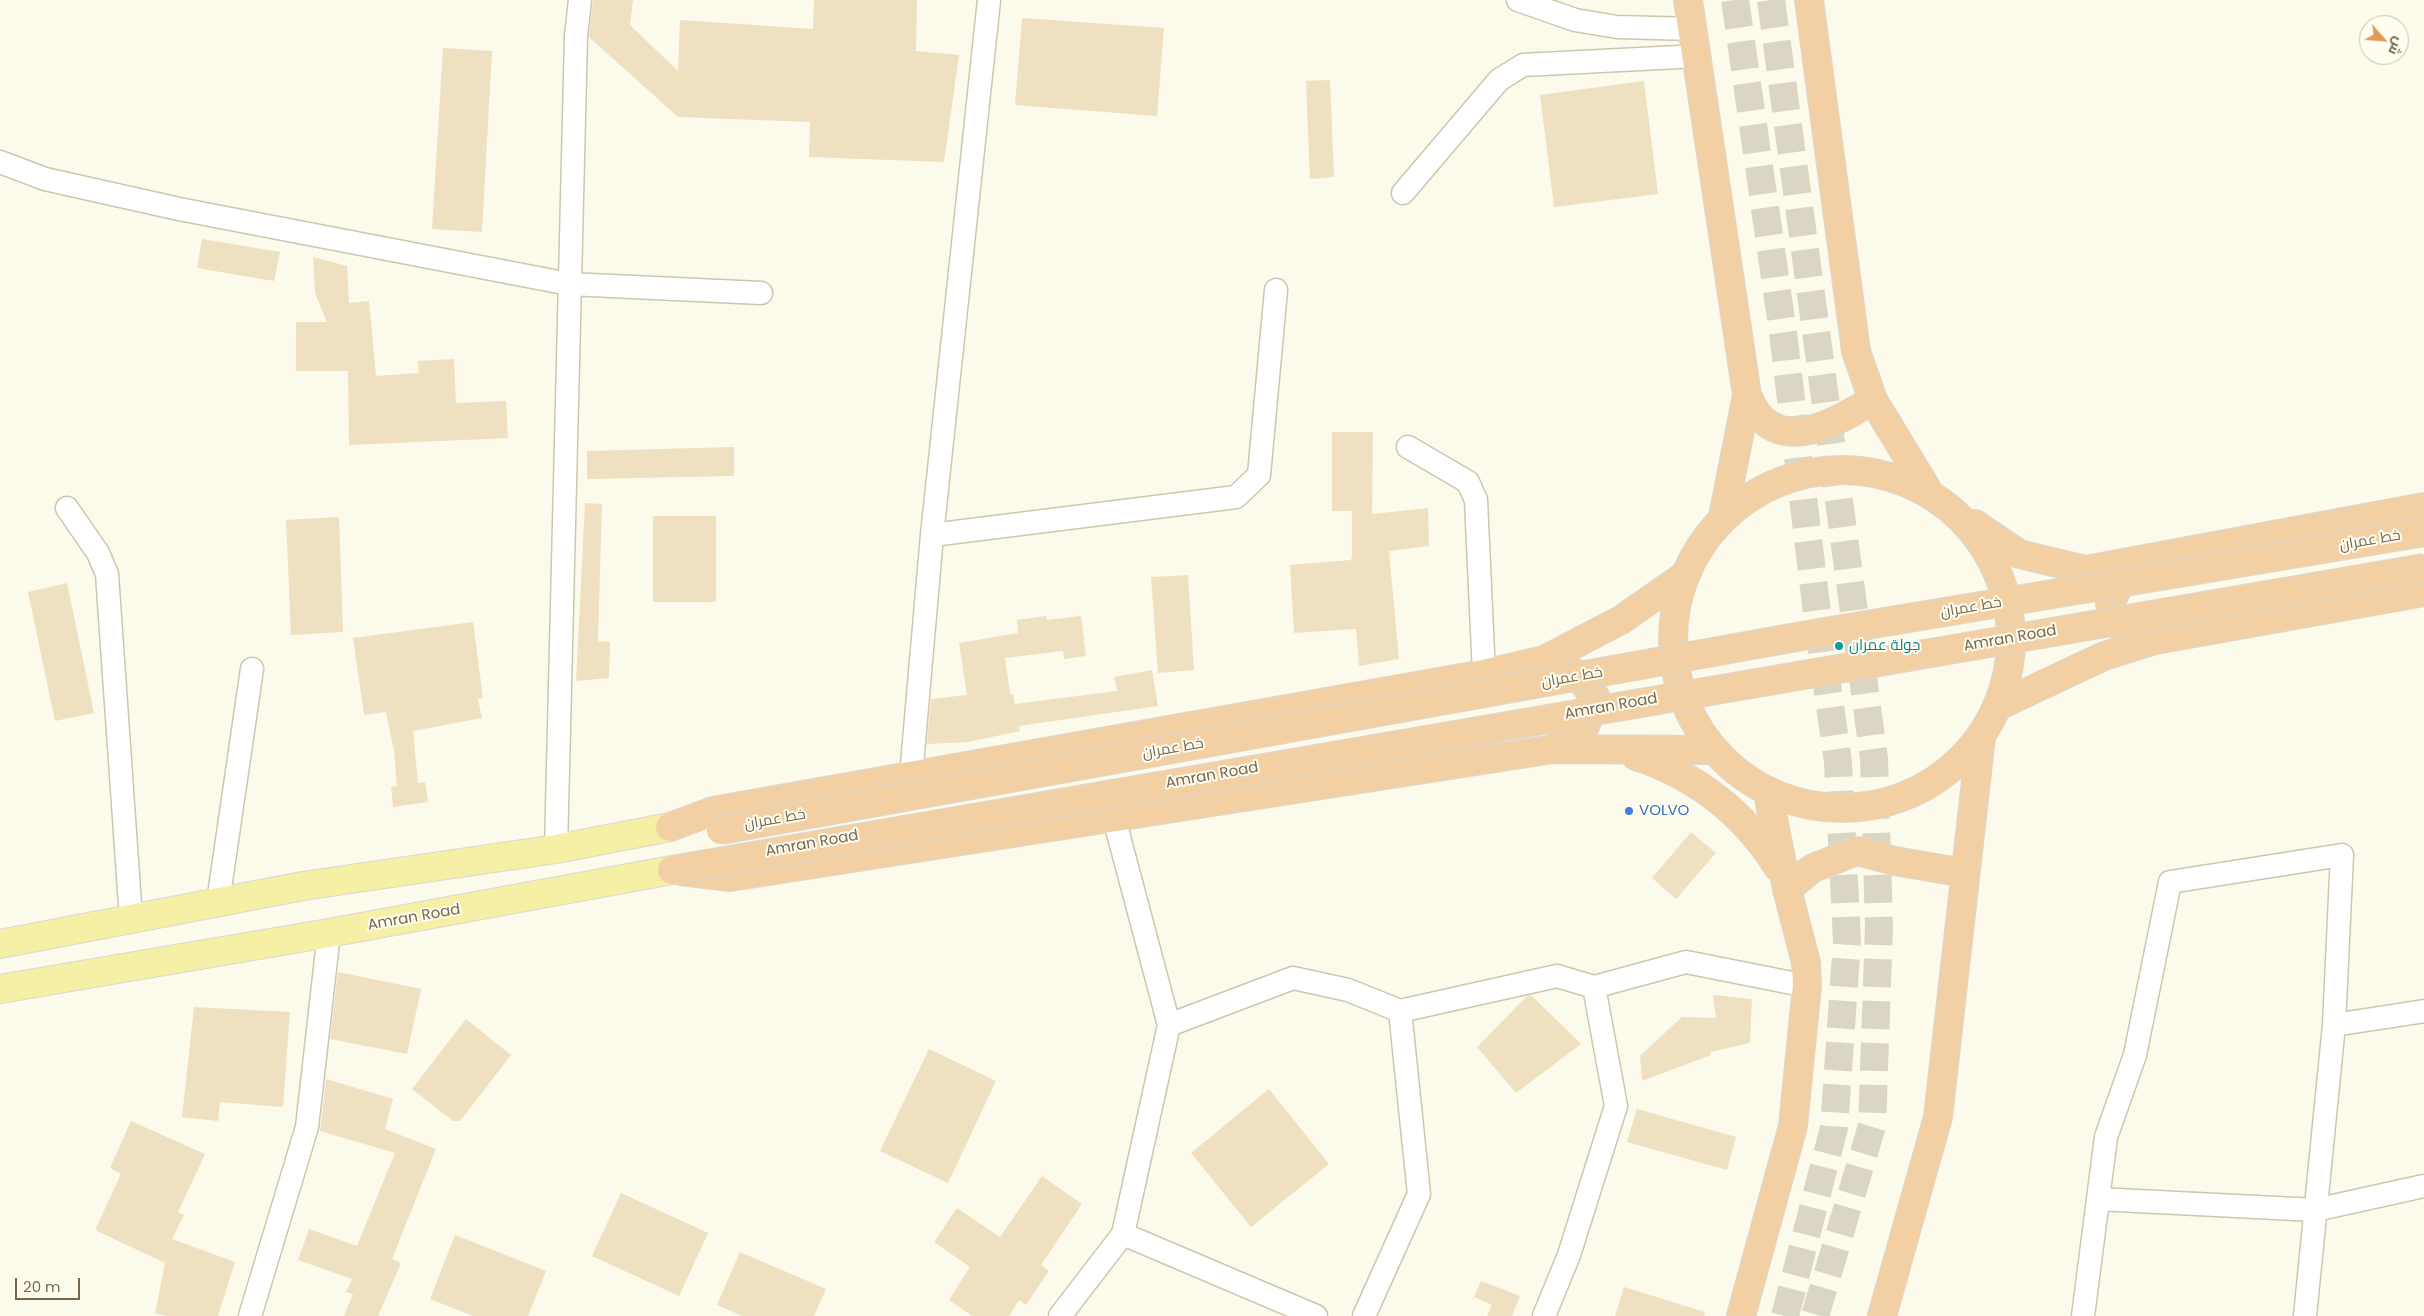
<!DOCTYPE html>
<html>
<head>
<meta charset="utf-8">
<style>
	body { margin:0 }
	#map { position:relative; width:2424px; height:1316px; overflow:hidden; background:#fcfaea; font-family:Poppins,Cairo,sans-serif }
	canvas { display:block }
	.north { position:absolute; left:2359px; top:15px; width:50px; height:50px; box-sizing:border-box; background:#fefdf0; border:1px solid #c7c1af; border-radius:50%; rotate:117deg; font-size:14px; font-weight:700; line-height:20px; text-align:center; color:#75684e }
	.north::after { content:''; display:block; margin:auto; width:18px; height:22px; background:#de9d56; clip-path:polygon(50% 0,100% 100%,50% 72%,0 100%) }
	.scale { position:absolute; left:15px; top:1278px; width:65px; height:22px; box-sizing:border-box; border:2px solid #75684e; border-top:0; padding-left:6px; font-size:15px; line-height:18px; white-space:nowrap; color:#75684e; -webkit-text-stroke:4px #fefdf0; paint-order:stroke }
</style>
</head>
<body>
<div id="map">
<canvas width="2424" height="1316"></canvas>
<div class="north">ش</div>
<div class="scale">20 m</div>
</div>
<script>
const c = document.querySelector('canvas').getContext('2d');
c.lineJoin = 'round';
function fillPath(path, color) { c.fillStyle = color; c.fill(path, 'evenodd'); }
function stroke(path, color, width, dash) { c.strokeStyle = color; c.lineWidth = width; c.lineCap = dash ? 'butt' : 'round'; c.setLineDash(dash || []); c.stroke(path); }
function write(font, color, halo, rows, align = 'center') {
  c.font = font + ' Poppins,Cairo,sans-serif'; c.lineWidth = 4; c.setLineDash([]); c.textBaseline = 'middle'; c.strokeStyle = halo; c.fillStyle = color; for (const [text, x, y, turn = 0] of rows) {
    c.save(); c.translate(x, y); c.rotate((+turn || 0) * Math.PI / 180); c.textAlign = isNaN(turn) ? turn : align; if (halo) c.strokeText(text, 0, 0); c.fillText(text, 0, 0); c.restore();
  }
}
fillPath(new Path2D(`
	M593 0H633L630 25 678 71 680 20 813 29 814 0H917L916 51 959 55 944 162 809 157 810 122 678 117 589 37Z
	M1022 18 1164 28 1157 116 1015 105Z
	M443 48 492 51 482 232 432 229Z
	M1330 80 1334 177 1310 179 1306 81Z
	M1644 81 1658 194 1554 207 1540 95Z
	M202 239 280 252 274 281 197 268Z
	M313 257 347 266 349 303 369 301 376 376 419 373 418 361 454 359 456 403 506 401 508 438 349 445 348 371H296V322H327L315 293Z
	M1332 432H1373L1372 514 1428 508 1429 546 1389 551 1399 659 1359 666 1356 629 1294 633 1290 565 1351 560 1352 557V511H1332Z
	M734 447V476L587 479V451Z
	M585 503 602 504 598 641 610 642 609 678 576 681Z
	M653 516H716V602H653Z
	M339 517 343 632 291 635 286 520Z
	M1188 575 1194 670 1158 673 1151 577Z
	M67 583 94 713 55 721 28 592Z
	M1046 616 1047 620 1081 616 1086 656 1064 659 1063 651 1005 658 1010 694H1013L1015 704 1117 691 1114 677 1152 670 1158 706 1019 726 1020 731 968 742 927 744 931 699 967 695 959 643 1018 633 1017 620Z
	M473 622 483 698 478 699 482 718 413 731 418 783 425 782 428 802 393 807 391 787 397 786 394 751 386 712 364 715 353 638Z
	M1691 832 1716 853 1676 899 1652 878Z
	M338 972 421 989 407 1054 330 1039Z
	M1531 995 1581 1044 1516 1093 1477 1047 1527 996Z
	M1713 995 1752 999 1750 1043 1711 1052V1055L1642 1081 1640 1056 1682 1017 1716 1018Z
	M194 1007 290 1012 283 1107 220 1102 218 1121 182 1117Z
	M466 1019 511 1055 460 1121H453L412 1089Z
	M929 1049 996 1081 948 1183 880 1151Z
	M326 1079 393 1099 385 1129 436 1149 392 1259 401 1263 378 1316H344L353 1294 346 1292 352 1279 298 1260 309 1229 357 1246 395 1153 320 1131Z
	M1269 1089 1329 1164 1251 1227 1191 1153Z
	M1637 1109 1736 1137 1727 1170 1627 1142Z
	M131 1121 205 1154 178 1212 184 1215 172 1239 235 1262 218 1316H167L155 1314 165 1263 95 1230 121 1174 110 1168Z
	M1042 1176 1082 1204 1041 1265 1049 1271 1026 1305 1019 1300 1009 1316H972L949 1300 970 1267 934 1242 957 1208 1000 1237Z
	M621 1193 708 1233 679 1296 592 1256Z
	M455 1235 546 1271 528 1316H473L430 1299Z
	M740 1252 826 1289 814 1316H742L717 1305Z
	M1481 1281 1520 1296 1512 1316H1487L1492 1305 1474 1297Z
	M1624 1287 1705 1312 1704 1316H1615Z`), '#eee0c1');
stroke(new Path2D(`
	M1735 0 1783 333 1819 629 1838 762 1847 941 1834 1128 1785 1316
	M1771 0 1874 759 1879 927 1872 1126 1815 1316`), '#dad6c3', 28, [28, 14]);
const minor = new Path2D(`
	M1518 0 1575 20 1617 27 1694 29
	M0 162 45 179 179 209 569 284 761 293
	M1403 193 1499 80 1523 65 1698 56
	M1408 447 1468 482 1476 500 1484 674
	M67 508 98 553 107 574 131 919
	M932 535 1236 497 1259 475 1276 290
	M911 776 932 535 989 0
	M556 849 576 36 580 0
	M218 902 252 669
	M1169 1025 1293 978 1348 990 1400 1011
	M2334 1025 2424 1011
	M2098 1199 2315 1210 2424 1186
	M1123 1234 1316 1316
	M250 1316 307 1127 329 933
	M1060 1316 1123 1234 1169 1025 1114 818
	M1364 1316 1419 1194 1400 1011 1557 976 1594 987 1686 962 1807 986
	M1544 1316 1569 1255 1616 1106 1594 987
	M2083 1316 2106 1137 2135 1055 2170 882 2342 855 2334 1025 2305 1316`);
const major = new Path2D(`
	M0 944 303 886 556 849 670 827
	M0 989 329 933 672 870`);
const highway = new Path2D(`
	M1688 0 1747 395 1723 517
	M1809 0 1856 351 1873 400 1927 489
	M1747 395C1751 404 1755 413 1763 420 1795 449 1844 417 1873 400
	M1673 639a169 169 0 1 1 338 0a169 169 0 1 1-338 0Z
	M1975 524 2019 554 2086 570 2424 507
	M2132 636 2126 635 2110 604 2119 585 2135 569
	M2000 705 2104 656 2155 640 2424 592
	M1553 749 1584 729 1596 698 1575 673 1558 666
	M1636 756C1697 776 1744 813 1778 867
	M670 827 713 811 1484 674 1544 660 1621 620 1684 576
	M681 871 730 877 1553 749 1713 750
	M1787 889 1813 868 1857 851 1895 861 1964 873
	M1741 1316 1793 1126 1807 986 1806 963 1787 889 1768 793
	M1882 1316 1938 1117 1981 737`);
stroke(minor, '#cdc6b0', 25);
stroke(major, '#dbd8d1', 30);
stroke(highway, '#dbd8d1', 30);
stroke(minor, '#fff', 22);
stroke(major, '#f6f0a6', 28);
stroke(highway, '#f2d0a4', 28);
const highwayBridge = new Path2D(`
	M721 830 1819 633 2424 532
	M672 870 2424 568`);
stroke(highwayBridge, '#dbd8d1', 30, []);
stroke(highwayBridge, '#f2d0a4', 28);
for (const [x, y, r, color] of [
	[1839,646,5,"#0f9aa8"],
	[1629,811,5,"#3f7fe0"]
]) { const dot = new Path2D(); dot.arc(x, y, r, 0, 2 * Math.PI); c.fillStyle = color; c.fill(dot); stroke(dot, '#fefdf0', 2); }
write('15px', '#75684e', '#fefdf0', [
	["خط عمران",2370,541,-10],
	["خط عمران",1971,608,-10],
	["Amran Road",2010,639,-10],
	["خط عمران",1572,678,-10],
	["Amran Road",1611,707,-10],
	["خط عمران",1173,749,-10],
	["Amran Road",1212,776,-10],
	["خط عمران",775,820,-10],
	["Amran Road",812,844,-10],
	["Amran Road",414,918,-10]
]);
write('15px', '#0d838f', '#fefdf0', [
	["جولة عمران",1849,646]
], 'left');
write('15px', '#366cbe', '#fefdf0', [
	["VOLVO",1639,811]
], 'left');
</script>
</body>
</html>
